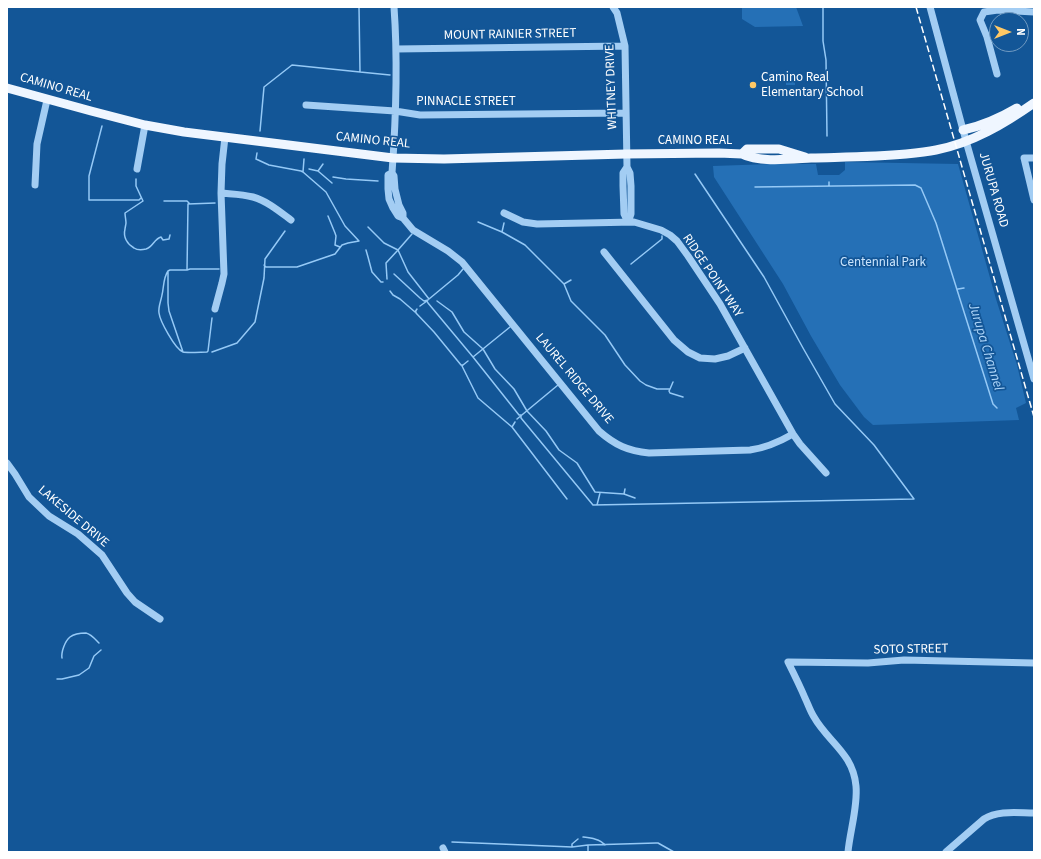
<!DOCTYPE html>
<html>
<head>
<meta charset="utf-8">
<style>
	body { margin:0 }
	#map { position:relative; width:1041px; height:859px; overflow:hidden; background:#135697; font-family:"Source Sans 3",sans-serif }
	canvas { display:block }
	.frame { position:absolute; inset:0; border:8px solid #fff; pointer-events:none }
	.north { position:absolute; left:989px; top:12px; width:40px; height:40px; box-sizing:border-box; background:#135697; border:1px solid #719ac1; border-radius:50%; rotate:90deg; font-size:11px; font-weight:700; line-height:16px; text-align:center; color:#fff }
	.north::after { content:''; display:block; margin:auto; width:14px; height:18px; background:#ffc865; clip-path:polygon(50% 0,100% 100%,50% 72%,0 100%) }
</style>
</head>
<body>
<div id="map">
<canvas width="1041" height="859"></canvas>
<div class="frame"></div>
<div class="north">N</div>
</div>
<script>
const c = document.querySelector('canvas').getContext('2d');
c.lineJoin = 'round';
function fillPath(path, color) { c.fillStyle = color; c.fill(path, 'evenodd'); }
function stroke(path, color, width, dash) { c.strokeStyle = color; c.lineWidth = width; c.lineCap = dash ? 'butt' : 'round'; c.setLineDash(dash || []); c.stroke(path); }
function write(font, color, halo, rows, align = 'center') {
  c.font = font + ' "Source Sans 3",sans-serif'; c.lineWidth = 3.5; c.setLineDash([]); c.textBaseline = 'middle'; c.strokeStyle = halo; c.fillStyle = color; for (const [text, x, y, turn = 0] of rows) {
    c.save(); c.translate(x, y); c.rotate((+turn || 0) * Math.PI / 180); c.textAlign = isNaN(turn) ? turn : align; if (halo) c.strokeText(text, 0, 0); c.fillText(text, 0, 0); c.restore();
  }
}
fillPath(new Path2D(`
	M742 7H796L803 26 755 27 742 19Z
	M786 76H795V85H786Z
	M845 162 958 164 996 299 1017 365 1026 403 1016 408 1019 420 873 425 864 417 840 385 811 336 783 284 714 177 713 166 771 164H816L818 175H839L845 170Z`), '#2570b6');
stroke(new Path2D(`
	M359 7 360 72 390 75
	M823 7V41L826 60 827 136
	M102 126 89 176V200H139L141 198
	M260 131 264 87 292 65 360 72
	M257 153 256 159 269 165 301 171 303 172 326 192 345 226 359 241 348 243 342 245 335 254 297 267H266L264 265
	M323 164 318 171 332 183
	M309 169 318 171
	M303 172 304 159
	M333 177 346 179 378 181
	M136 179V186L143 201 125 213C125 216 126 220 126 223 126 224 125 228 125 229 123 237 127 244 134 248 137 250 142 250 146 249 153 247 154 239 161 237L163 240 169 239 170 235
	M829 182V186
	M755 187 915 185 921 188 936 223 993 404 997 408
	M164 201H187L189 203
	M328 216 335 233 336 236 335 245 340 247
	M478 222 502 232 504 223
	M368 227 384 243 398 250 412 234
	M502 232 525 245 564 284 571 301 605 335 625 365 640 381 646 385 657 389H670L669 391 670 393 683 397
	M366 250 368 257 372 272 381 282H383
	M631 264 662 239V236
	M187 270 190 269H219
	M168 271C163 278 164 287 162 295 161 301 158 307 159 313 160 321 175 349 183 352 187 353 202 352 207 352L208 351 212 318
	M394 274 420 298 424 301 428 300
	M387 279 386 263 398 250 408 272 429 299 458 275 463 269
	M564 284 571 280
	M958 289 964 288
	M390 291 393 295 400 299 415 312 417 309
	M437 301 452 312 464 332 483 349 495 369 514 389 527 411 546 431 559 450 577 463 595 492 624 494 635 498
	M420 306 427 301 428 303 473 357 519 415H521V418L593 505 914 499 874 445 835 404 803 348 764 277 695 174
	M416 312V313L434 332 461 365H463L468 361
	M183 352 169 311 168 303V271L170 270H187L188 204 215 203
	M212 352 237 343 255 322 264 278 265 259 285 231
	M473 357 510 327
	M463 365 462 366 478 398 512 427 567 499
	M670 389 673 382
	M517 419 558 385
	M512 427 515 422
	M624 494 625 489
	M597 505 600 493
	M62 658C61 652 65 641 70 637 74 634 82 633 86 633 91 634 96 640 99 643
	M57 679H62L79 675 89 668 94 656 101 650
	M583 837C591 838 600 839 605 845
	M452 842 572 847 588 845
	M572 846V844L578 839
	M588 852V845L656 843H658L674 852`), '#95c9f6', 1.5);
stroke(new Path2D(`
	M394 7C398 62 396 118 392 173L394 176 395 189 399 205 403 213V218
	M613 7 617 13 625 46 627 167 630 173 631 186V214L628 222
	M930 7 966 141 1034 379
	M396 49 625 46
	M997 74 987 37 980 20 984 12 998 10 1034 12
	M306 105 395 111 420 115 626 113
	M1034 158H1024L1034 200
	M627 167 623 173V186L624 214 628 222
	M137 169 145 125
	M392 173 388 175V189L389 199 393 208 398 216 403 218 413 230 448 251 462 262 599 431C615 445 628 451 649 453L750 450C766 448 779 442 793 434
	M35 185 37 144 47 100
	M221 193C231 194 242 194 253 197 267 201 279 211 291 220
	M504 213 523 222 537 224 634 222 661 230 670 235 677 241 688 256 720 304 793 434 800 444 826 473
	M604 252 674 340 688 352 700 358 715 359 728 356 745 348
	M215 309 222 283 224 274 221 193 222 164 225 137
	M7 463 15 474 29 497 49 516 78 534 102 555 127 593 135 602 160 619
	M443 848 445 852
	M848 852C850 831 858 806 856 786 853 753 828 742 814 717 810 711 808 704 805 698 800 686 794 674 788 662L868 663 904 660 1034 663
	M946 852 984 819C998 810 1018 813 1034 813`), '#a3cdf3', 7);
stroke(new Path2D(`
	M7 88 91 111 145 125 184 132 393 158 444 159 626 154 719 153 742 154C759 163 792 159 811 158 843 157 874 157 906 154 916 153 926 152 936 150 972 143 1004 124 1034 103
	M963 130C982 126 1000 118 1017 108
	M742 154 747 149H779L805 157`), '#eff6ff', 9);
stroke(new Path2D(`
	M916 7 1034 417`), '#fff', 1.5, [7, 3]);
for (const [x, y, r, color] of [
	[753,85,4,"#ffc865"]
]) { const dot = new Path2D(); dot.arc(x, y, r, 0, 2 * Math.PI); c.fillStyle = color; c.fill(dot); stroke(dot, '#135697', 1.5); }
write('13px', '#fff', '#135697', [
	["MOUNT RAINIER STREET",510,35,-1],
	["WHITNEY DRIVE",612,87,-92],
	["CAMINO REAL",56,88,16],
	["PINNACLE STREET",466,102],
	["CAMINO REAL",373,141,6],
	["CAMINO REAL",695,141],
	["JURUPA ROAD",993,190,74],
	["RIDGE POINT WAY",712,276,56],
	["LAUREL RIDGE DRIVE",574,379,50],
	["LAKESIDE DRIVE",73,517,40],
	["SOTO STREET",911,650,-1]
]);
write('13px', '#fff', '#135697', [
	["Camino Real",761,78],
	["Elementary School",761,93]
], 'left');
write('13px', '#cbe5fd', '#135697', [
	["Centennial Park",883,263]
]);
write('italic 14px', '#b0d7fa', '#135697', [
	["Jurupa Channel",985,347,73]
]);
</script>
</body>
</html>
